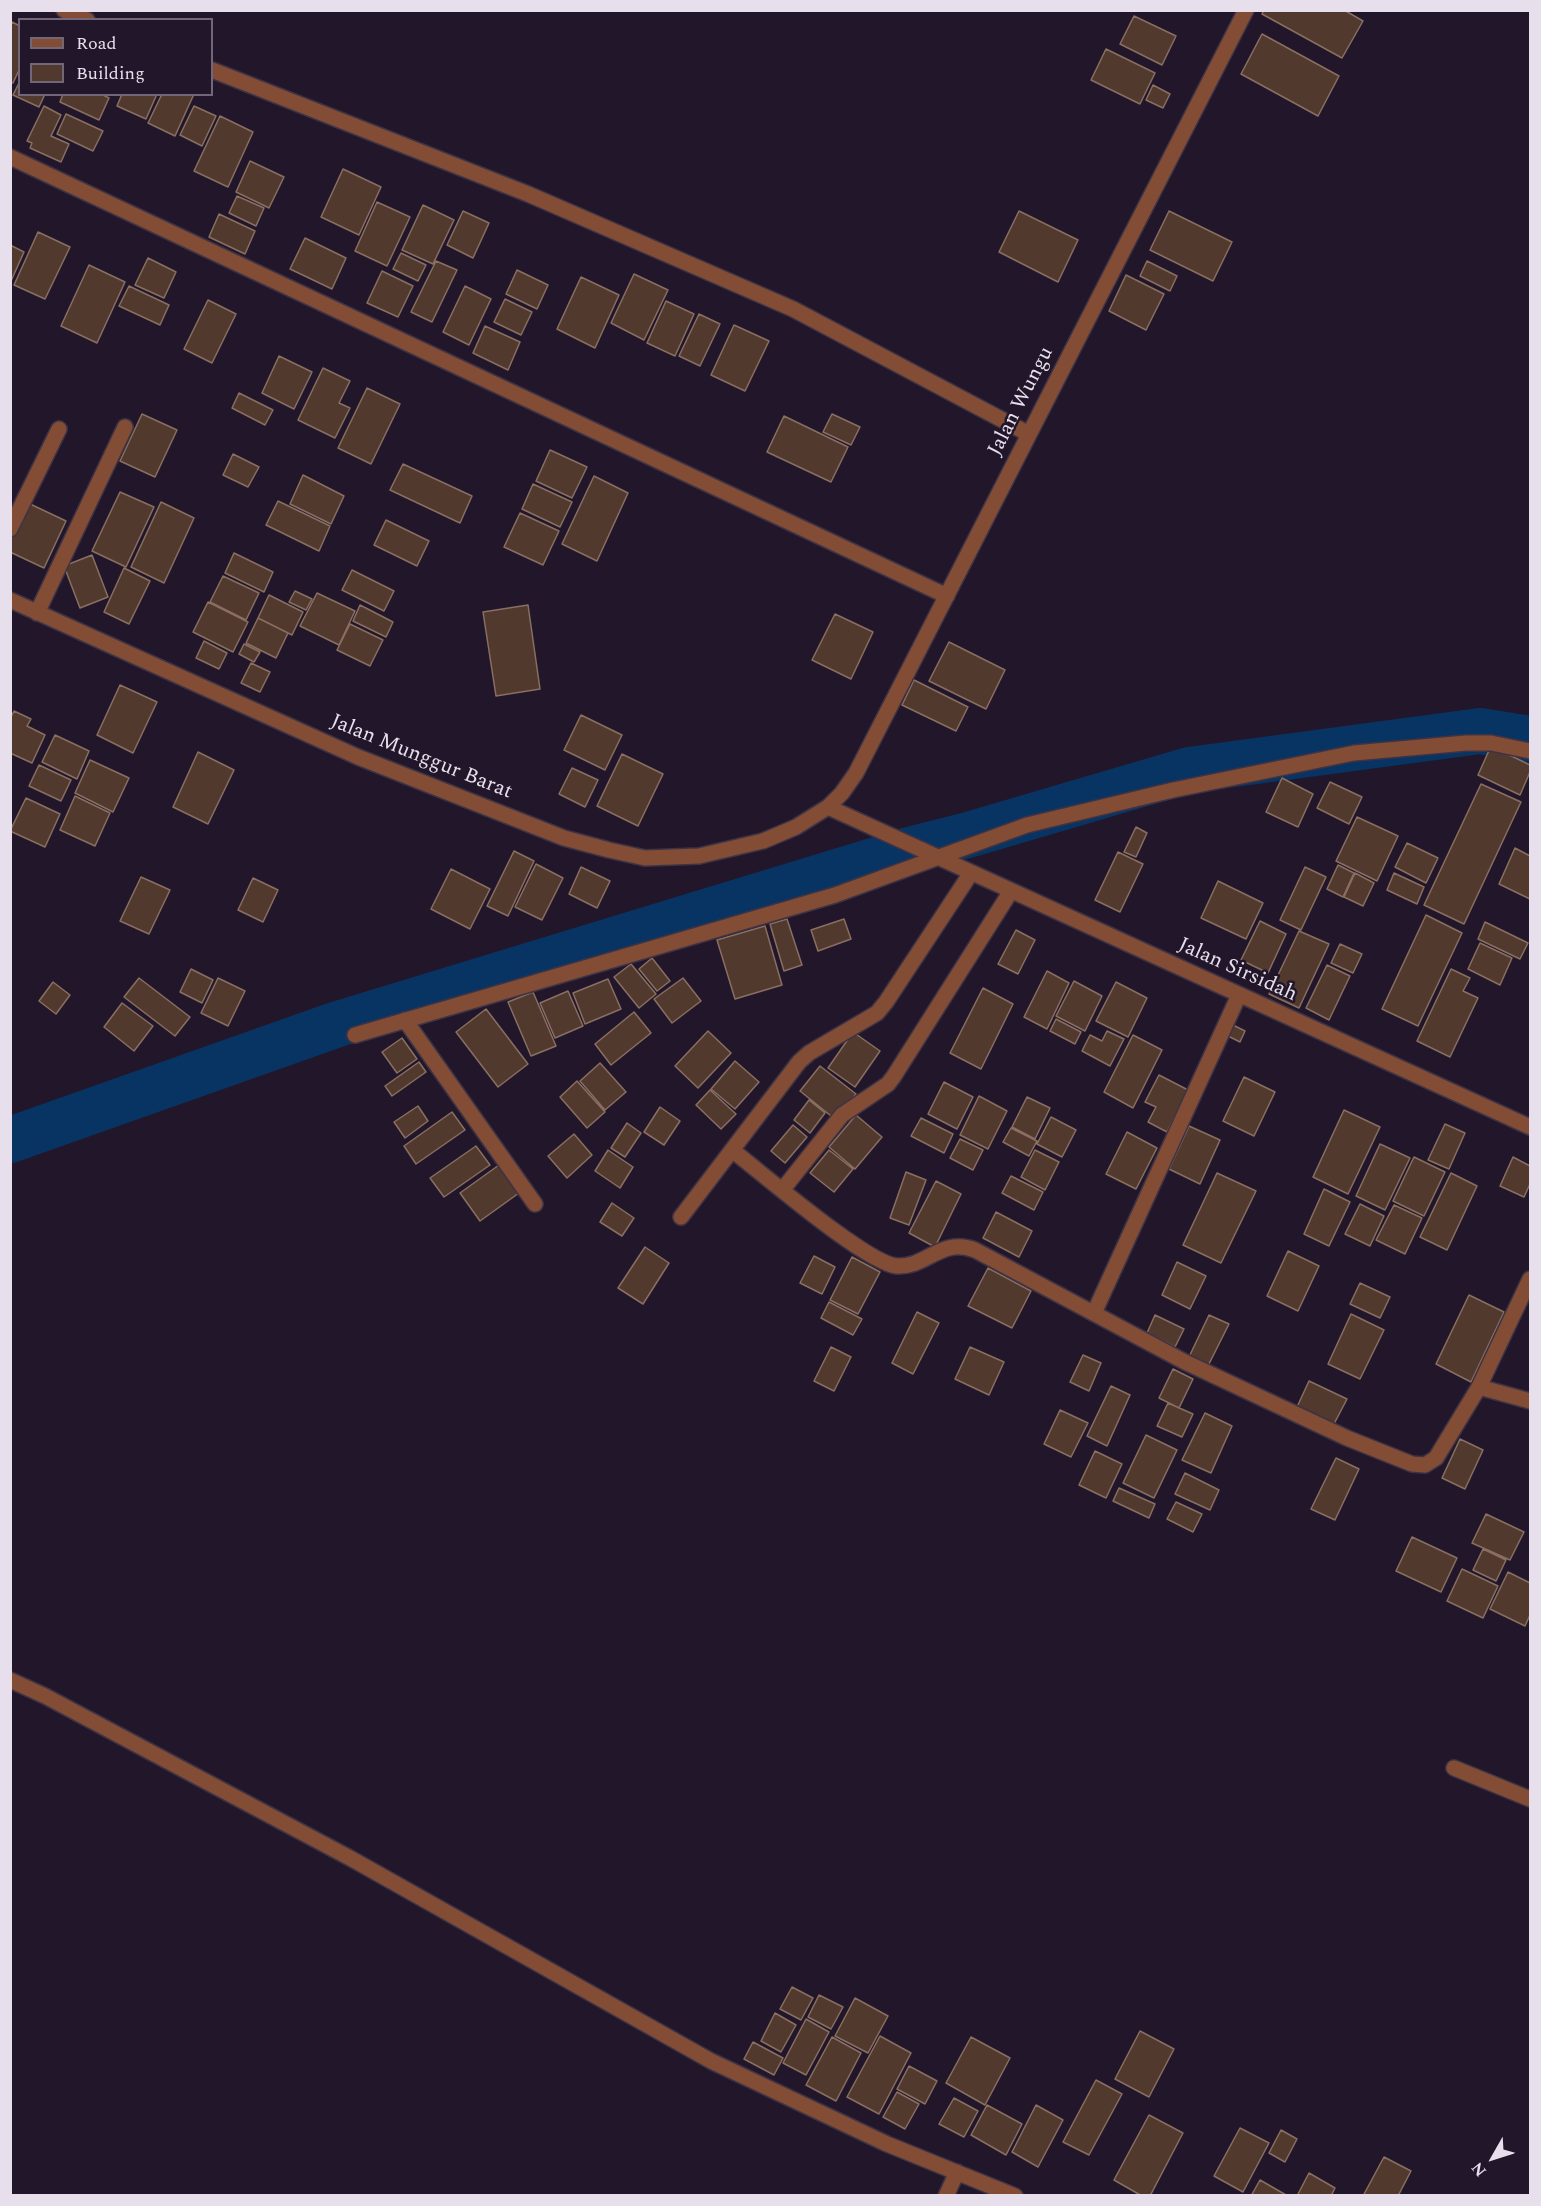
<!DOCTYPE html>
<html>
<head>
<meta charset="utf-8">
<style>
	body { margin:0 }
	#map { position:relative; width:1541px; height:2206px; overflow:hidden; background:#22172a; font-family:Spectral,serif }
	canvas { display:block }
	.frame { position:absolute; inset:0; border:12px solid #e7dfec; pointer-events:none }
	.legend { position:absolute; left:18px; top:18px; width:195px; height:78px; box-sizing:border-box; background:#22172a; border:2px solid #716778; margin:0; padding:8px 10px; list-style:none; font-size:18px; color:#e7dfec }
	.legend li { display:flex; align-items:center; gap:12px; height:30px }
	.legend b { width:30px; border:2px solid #716778 }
	.north { position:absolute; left:1463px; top:2128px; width:60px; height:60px; -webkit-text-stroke:4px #22172a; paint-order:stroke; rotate:231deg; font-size:16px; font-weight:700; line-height:24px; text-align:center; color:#e7dfec }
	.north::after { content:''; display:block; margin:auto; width:21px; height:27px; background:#e7dfec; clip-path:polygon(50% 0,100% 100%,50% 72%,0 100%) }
</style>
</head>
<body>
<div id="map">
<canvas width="1541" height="2206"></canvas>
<div class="frame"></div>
<ul class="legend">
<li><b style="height:8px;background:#824c35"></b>Road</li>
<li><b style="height:16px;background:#51392e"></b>Building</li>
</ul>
<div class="north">N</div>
</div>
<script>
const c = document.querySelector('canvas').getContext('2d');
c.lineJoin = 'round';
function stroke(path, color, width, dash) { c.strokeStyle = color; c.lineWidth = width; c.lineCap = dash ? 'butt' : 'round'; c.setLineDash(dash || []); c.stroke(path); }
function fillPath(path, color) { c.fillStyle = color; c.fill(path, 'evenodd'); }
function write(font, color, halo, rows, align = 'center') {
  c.font = font + ' Spectral,serif'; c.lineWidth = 5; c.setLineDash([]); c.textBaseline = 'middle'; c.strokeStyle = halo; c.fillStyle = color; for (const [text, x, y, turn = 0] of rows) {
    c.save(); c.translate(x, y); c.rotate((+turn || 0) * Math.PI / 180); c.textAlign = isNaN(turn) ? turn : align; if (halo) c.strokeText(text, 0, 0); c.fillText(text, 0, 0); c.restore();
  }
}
stroke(new Path2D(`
	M10 1140 335 1025 909 850 968 835 1189 770 1480 731 1530 739`), '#083464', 46);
const building = new Path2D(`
	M1264 10H1344L1363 21 1342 58 1262 14Z
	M1134 16 1176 36 1162 65 1120 44Z
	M12 22 20 26V68L13 83 10 82V27Z
	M1262 34 1339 76 1318 116 1241 74Z
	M1106 49 1155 73 1140 104 1091 80Z
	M20 81V94H45L39 107 13 95Z
	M1153 85 1170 94 1163 108 1146 100Z
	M63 94H101L109 98 99 120 60 102Z
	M122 94H157L146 119 117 106Z
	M162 94H194L175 136 148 123Z
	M44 106 61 115 51 136 69 144 61 162 30 148 32 143 27 141Z
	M194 106 216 116 202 146 180 135Z
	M66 114 103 131 93 151 57 134Z
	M220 116 253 132 228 187 194 171Z
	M250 161 284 177 269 208 236 192Z
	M343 169 381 187 359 235 321 217Z
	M237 196 264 208 256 226 229 213Z
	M377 202 410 217 387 266 355 251Z
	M423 205 454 220 433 264 402 250Z
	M463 211 489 223 473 258 447 245Z
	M1019 211 1078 240 1058 282 999 252Z
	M1169 211 1232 242 1213 281 1150 250Z
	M219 214 255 231 245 254 209 237Z
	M38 232 70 247 45 299 14 285Z
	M305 238 346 258 332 289 290 269Z
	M10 245 24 252 11 281H10Z
	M401 253 426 265 418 281 393 269Z
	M148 258 176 272 164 298 135 285Z
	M436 261 457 270 432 322 411 312Z
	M1147 261 1177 276 1170 291 1140 276Z
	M89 265 125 282 97 343 61 326Z
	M517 270 548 285 537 309 506 294Z
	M382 271 413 286 398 317 367 303Z
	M634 274 668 290 644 340 611 323Z
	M1126 275 1164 294 1146 330 1109 311Z
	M581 277 619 295 595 348 557 329Z
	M129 286 169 305 160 325 119 306Z
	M465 286 491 299 469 345 443 332Z
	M505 299 532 312 521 335 494 322Z
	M208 300 236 314 212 363 184 349Z
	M666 301 694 314 675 356 647 343Z
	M699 314 720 324 700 366 679 356Z
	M734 325 769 341 745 391 711 375Z
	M485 326 520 342 508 370 473 353Z
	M279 356 312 372 294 409 262 393Z
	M323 368 350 381 339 403 350 408 335 438 298 420Z
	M367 388 400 404 371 464 338 448Z
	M239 393 273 410 265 425 232 408Z
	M142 414 177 430 155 477 120 461Z
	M832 414 860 427 851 445 823 432Z
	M784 416 848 447 831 482 767 452Z
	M550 450 587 467 572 498 536 481Z
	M233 454 259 467 248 487 223 475Z
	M403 464 472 496 460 523 390 490Z
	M303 475 344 496 331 524 290 504Z
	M594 476 628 493 597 561 562 544Z
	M533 484 572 502 560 527 522 509Z
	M120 492 154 507 126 567 92 551Z
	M278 501 330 526 319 551 266 525Z
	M161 502 194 518 164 583 131 567Z
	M28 503 66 521 44 568 10 552V541Z
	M520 513 559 531 543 565 504 547Z
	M386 520 429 541 417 566 374 545Z
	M234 553 273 572 264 592 225 573Z
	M92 555 108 597 80 608 64 566Z
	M124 568 150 581 129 624 104 612Z
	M352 570 394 591 384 611 342 590Z
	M223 576 259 593 246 620 210 602Z
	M295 591 312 599 306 610 289 602Z
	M317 593 355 611 339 645 300 626Z
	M269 595 303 612 292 635 258 618Z
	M208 602 248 622 233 652 193 632Z
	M360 605 393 622 386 637 353 621Z
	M528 605 540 689 496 696 483 612Z
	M835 614 873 632 851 679 812 660Z
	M258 618 288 633 276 658 246 643Z
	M350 624 383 640 370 666 337 650Z
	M204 641 227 653 219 669 196 658Z
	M949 642 1005 670 986 709 929 681Z
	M244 644 260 652 254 662 239 654Z
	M251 663 270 672 260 692 241 683Z
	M914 680 968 707 956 731 902 705Z
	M120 685 157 702 133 753 97 735Z
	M14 711 31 719 27 726 45 735 32 763 10 753V719Z
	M581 715 622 735 605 770 564 750Z
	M55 735 89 751 77 779 42 762Z
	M1491 746 1530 765V772L1520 795 1478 775Z
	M198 752 234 770 208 824 173 807Z
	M622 754 663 774 638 826 597 806Z
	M90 760 129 778 113 812 75 793Z
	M39 765 71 780 61 801 29 786Z
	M572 768 598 780 585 807 559 794Z
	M1282 778 1313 794 1298 827 1266 812Z
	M1330 782 1362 797 1349 824 1317 808Z
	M1481 784 1521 802 1464 924 1424 905Z
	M75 796 110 813 95 846 60 830Z
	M26 798 60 814 45 847 10 831Z
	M1357 817 1398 836 1377 881 1336 861Z
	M1136 827 1147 833 1136 857 1124 852Z
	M1407 843 1438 858 1426 883 1395 867Z
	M1515 848 1530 856V899L1499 884Z
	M514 851 534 861 508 916 487 906Z
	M1118 852 1143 864 1120 912 1095 900Z
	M536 864 563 878 542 920 515 907Z
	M1338 865 1354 873 1343 897 1327 889Z
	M581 867 610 881 597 908 569 894Z
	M1305 867 1326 877 1301 930 1280 920Z
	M451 869 490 889 470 929 431 909Z
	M1355 873 1374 883 1363 906 1344 897Z
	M1394 873 1424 887 1417 904 1387 890Z
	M141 877 170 890 149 934 120 921Z
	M253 878 278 890 263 922 238 910Z
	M1218 881 1263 903 1246 939 1201 918Z
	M1426 915 1462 933 1418 1026 1382 1009Z
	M787 919 802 965 784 971 770 924Z
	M844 919 851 939 818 951 811 930Z
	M1260 921 1286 934 1268 973 1241 960Z
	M1485 922 1528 943 1520 959 1478 939Z
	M765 926 782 985 735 999 717 940Z
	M1016 930 1035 940 1018 974 998 964Z
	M1299 931 1329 944 1299 1008 1269 994Z
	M1480 943 1512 958 1500 985 1468 969Z
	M1340 944 1362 954 1353 973 1331 963Z
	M652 958 670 981 657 991 639 969Z
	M631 964 656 994 639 1008 614 977Z
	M1327 965 1350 976 1329 1020 1306 1008Z
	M191 969 213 980 202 1003 180 992Z
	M1451 969 1470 978 1463 991 1478 998 1450 1057 1417 1041Z
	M1047 971 1069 983 1047 1029 1024 1017Z
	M139 978 190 1017 175 1036 124 997Z
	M218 978 245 991 228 1026 201 1013Z
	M683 978 701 1001 672 1023 654 999Z
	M608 979 621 1009 585 1024 573 993Z
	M1074 981 1102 996 1085 1031 1056 1016Z
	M53 982 70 995 56 1014 39 1001Z
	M1116 982 1147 998 1128 1037 1096 1021Z
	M983 988 1013 1004 981 1069 950 1053Z
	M568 991 583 1026 555 1038 540 1003Z
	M533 992 556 1046 531 1056 508 1002Z
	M122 1003 153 1026 134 1051 104 1027Z
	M486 1009 528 1064 498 1087 456 1032Z
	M634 1012 651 1033 611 1065 595 1044Z
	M1056 1019 1081 1032 1075 1044 1050 1031Z
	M1231 1024 1245 1031 1240 1042 1226 1035Z
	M708 1031 731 1053 698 1088 675 1066Z
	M1107 1031 1124 1039 1110 1066 1082 1051 1090 1035 1102 1041Z
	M853 1032 880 1051 855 1087 828 1068Z
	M1133 1035 1162 1050 1133 1108 1104 1092Z
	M402 1038 417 1059 397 1073 382 1052Z
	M735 1061 759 1082 735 1109 711 1089Z
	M419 1062 426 1072 392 1096 385 1086Z
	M600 1063 626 1092 605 1110 580 1081Z
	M820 1066 856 1094 836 1120 800 1091Z
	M1159 1075 1188 1090 1167 1132 1148 1122 1156 1107 1145 1102Z
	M1244 1077 1275 1092 1254 1136 1223 1121Z
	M577 1081 605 1112 587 1128 560 1097Z
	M944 1082 973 1097 957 1129 928 1114Z
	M710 1090 736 1114 721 1129 696 1105Z
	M979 1096 1007 1111 988 1149 960 1135Z
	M1027 1097 1050 1108 1035 1139 1012 1127Z
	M809 1100 825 1113 810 1133 794 1120Z
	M418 1106 428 1121 405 1138 394 1122Z
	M660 1107 680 1121 664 1145 644 1132Z
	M1344 1110 1380 1127 1348 1194 1313 1177Z
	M452 1112 465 1130 416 1164 404 1146Z
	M856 1115 882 1137 855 1169 829 1147Z
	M1051 1117 1076 1130 1062 1157 1037 1144Z
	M921 1118 953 1134 944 1153 911 1136Z
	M627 1123 641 1133 625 1157 611 1148Z
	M1445 1124 1465 1133 1449 1169 1428 1160Z
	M793 1125 807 1137 785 1163 771 1151Z
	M1189 1126 1220 1140 1200 1184 1169 1169Z
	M1011 1128 1037 1141 1029 1156 1003 1142Z
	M1127 1132 1157 1148 1136 1189 1106 1174Z
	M574 1134 592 1155 567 1178 548 1156Z
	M960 1139 983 1150 973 1170 950 1158Z
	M1380 1144 1410 1158 1385 1210 1356 1196Z
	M476 1146 490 1165 444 1197 430 1178Z
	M608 1150 633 1167 620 1188 595 1171Z
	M829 1150 853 1169 834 1192 810 1173Z
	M1035 1150 1059 1162 1045 1190 1021 1177Z
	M1414 1157 1445 1172 1424 1216 1393 1201Z
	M1513 1157 1530 1166V1184L1524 1197 1500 1186Z
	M499 1165 519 1193 480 1221 460 1193Z
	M906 1172 926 1180 909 1225 890 1218Z
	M1217 1173 1256 1191 1221 1263 1183 1245Z
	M1451 1173 1477 1186 1447 1250 1420 1237Z
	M1011 1176 1043 1192 1034 1210 1002 1193Z
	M936 1181 961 1194 935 1247 909 1233Z
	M1324 1189 1350 1202 1329 1246 1304 1234Z
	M612 1203 634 1218 622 1236 600 1222Z
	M1360 1204 1384 1216 1370 1246 1345 1234Z
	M1394 1205 1422 1218 1405 1254 1376 1240Z
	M996 1212 1032 1231 1019 1257 983 1238Z
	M645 1247 669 1263 643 1304 618 1288Z
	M1288 1251 1319 1266 1298 1311 1267 1296Z
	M814 1256 835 1267 822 1294 800 1283Z
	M852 1257 880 1272 858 1314 830 1300Z
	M1177 1262 1206 1276 1190 1309 1162 1295Z
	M988 1268 1031 1291 1012 1328 968 1306Z
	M1360 1283 1390 1297 1380 1318 1350 1304Z
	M1469 1295 1504 1312 1471 1382 1436 1364Z
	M829 1302 862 1319 853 1335 821 1318Z
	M917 1312 939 1323 913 1374 892 1363Z
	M1351 1314 1384 1330 1360 1379 1328 1364Z
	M1155 1315 1184 1329 1175 1347 1147 1333Z
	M1209 1315 1229 1324 1207 1368 1188 1359Z
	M831 1347 851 1357 834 1391 814 1381Z
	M970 1347 1004 1362 989 1395 955 1379Z
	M1083 1355 1101 1363 1089 1391 1070 1382Z
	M1173 1369 1193 1379 1179 1408 1159 1398Z
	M1309 1381 1347 1399 1334 1424 1297 1407Z
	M1111 1386 1130 1395 1107 1446 1087 1436Z
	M1168 1403 1193 1414 1182 1437 1157 1426Z
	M1060 1410 1088 1423 1071 1457 1044 1444Z
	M1205 1413 1232 1426 1211 1473 1182 1460Z
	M1146 1435 1177 1450 1154 1498 1123 1483Z
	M1460 1439 1483 1450 1465 1489 1442 1478Z
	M1095 1451 1122 1464 1106 1498 1079 1485Z
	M1336 1458 1359 1469 1335 1520 1311 1509Z
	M1185 1473 1219 1490 1210 1510 1175 1494Z
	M1119 1488 1155 1504 1149 1518 1113 1501Z
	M1176 1502 1202 1514 1193 1532 1167 1519Z
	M1486 1514 1524 1532 1510 1560 1472 1543Z
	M1412 1537 1457 1558 1441 1592 1396 1571Z
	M1483 1549 1506 1560 1496 1581 1473 1570Z
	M1462 1569 1498 1586 1483 1618 1447 1601Z
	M1508 1572 1530 1583V1615L1525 1626 1490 1609Z
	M792 1987 813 1998 801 2020 780 2009Z
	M819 1995 843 2007 831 2029 808 2017Z
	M855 1998 888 2016 868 2053 835 2036Z
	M775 2013 796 2025 781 2052 761 2041Z
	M806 2019 829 2032 806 2075 783 2063Z
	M1140 2031 1174 2049 1149 2097 1115 2079Z
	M880 2036 911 2053 879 2114 847 2097Z
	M832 2037 861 2053 836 2101 806 2085Z
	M971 2037 1010 2058 985 2105 946 2083Z
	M753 2042 783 2058 774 2075 744 2059Z
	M909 2066 937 2081 925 2104 897 2089Z
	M1096 2080 1122 2094 1089 2155 1063 2142Z
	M897 2092 919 2104 905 2129 883 2117Z
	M954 2098 978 2111 964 2137 939 2124Z
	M987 2105 1022 2124 1006 2155 971 2135Z
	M1036 2105 1063 2120 1038 2167 1012 2152Z
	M1149 2115 1183 2133 1150 2196H1142L1114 2180Z
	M1240 2128 1269 2143 1243 2192 1214 2176Z
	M1281 2130 1297 2139 1285 2162 1269 2153Z
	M1384 2157 1411 2171 1398 2196H1363Z
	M1309 2173 1335 2188 1331 2196H1297Z
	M1260 2180 1286 2195V2196H1251Z`);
fillPath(building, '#51392e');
stroke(building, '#896f62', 1.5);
const minor = new Path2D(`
	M64 10 87 20
	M212 70 528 194 793 309 1029 434
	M10 157C322 305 636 448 947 596
	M10 529 59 429
	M37 613 125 427
	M828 807 842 793 856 773 1246 10
	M405 1020 535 1204
	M355 1035 835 895 1027 825 1173 790 1354 753 1466 743H1491L1530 751
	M732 1150C762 1173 867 1264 897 1266 926 1268 941 1237 975 1250L1185 1362 1347 1438 1412 1464 1425 1465 1436 1458 1479 1387 1530 1401
	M783 1189 842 1115 888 1084 894 1076 1011 891
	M681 1217 799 1062 809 1053 877 1013 886 1002 971 873
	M1094 1313 1239 995
	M1479 1387 1530 1279
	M10 1680 45 1696 350 1858 711 2061 887 2144 1015 2196
	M1454 1768 1530 1799
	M946 2196 957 2172`);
const tertiary = new Path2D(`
	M10 600 358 757 564 838 609 850 645 858 699 856 763 841 796 827 828 807 1530 1127`);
stroke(minor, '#3e3345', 18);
stroke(tertiary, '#3e3345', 18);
stroke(minor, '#824c35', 15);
stroke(tertiary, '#824c35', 15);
write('21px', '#e7dfec', '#22172a', [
	["Jalan Wungu",1022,402,-63],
	["Jalan Munggur Barat",421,758,22],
	["Jalan Sirsidah",1237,971,24]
]);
</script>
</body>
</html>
